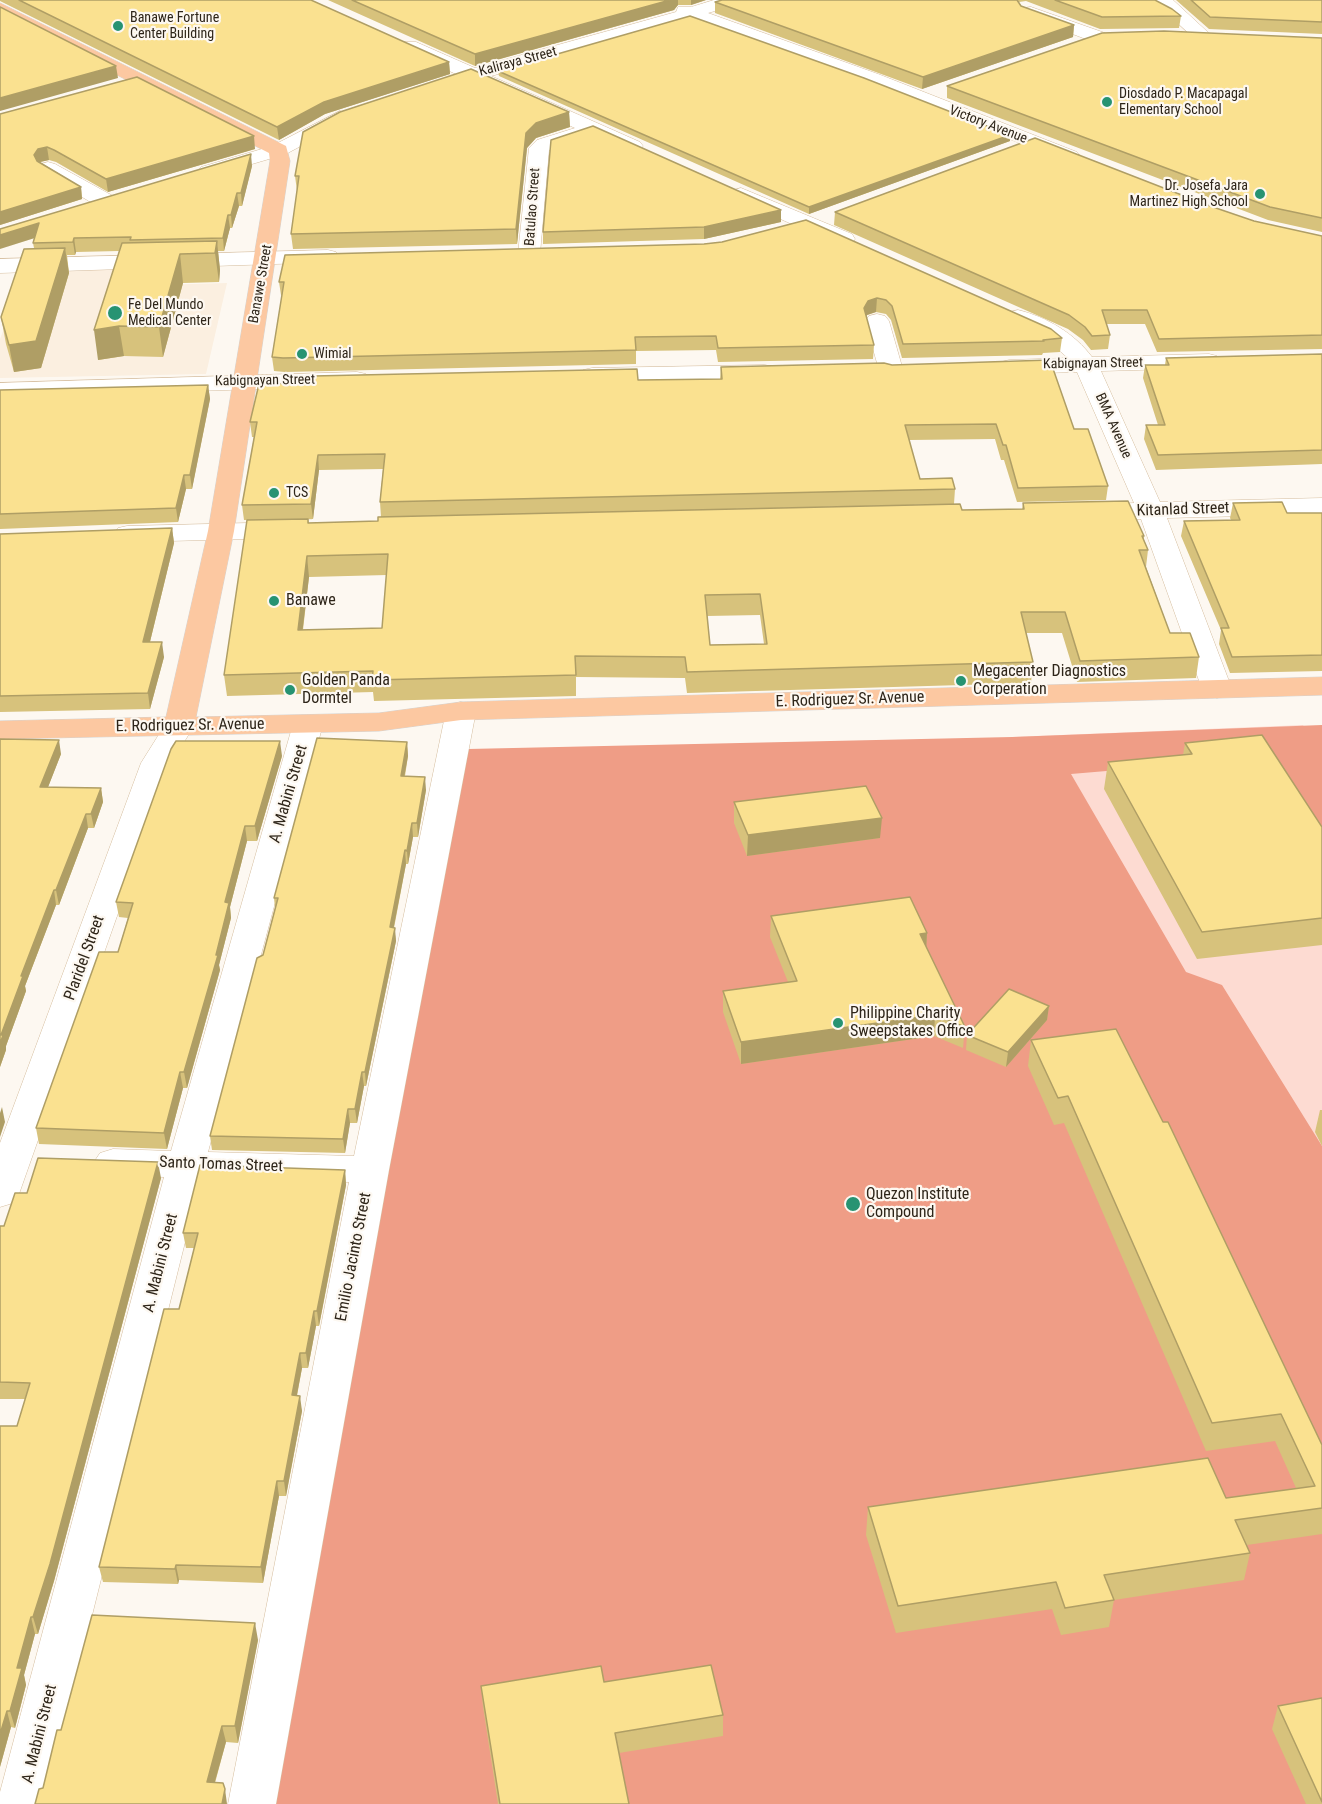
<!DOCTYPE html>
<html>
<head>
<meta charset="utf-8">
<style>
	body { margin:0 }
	canvas { display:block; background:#fdf8f1 }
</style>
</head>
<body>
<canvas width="1322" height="1804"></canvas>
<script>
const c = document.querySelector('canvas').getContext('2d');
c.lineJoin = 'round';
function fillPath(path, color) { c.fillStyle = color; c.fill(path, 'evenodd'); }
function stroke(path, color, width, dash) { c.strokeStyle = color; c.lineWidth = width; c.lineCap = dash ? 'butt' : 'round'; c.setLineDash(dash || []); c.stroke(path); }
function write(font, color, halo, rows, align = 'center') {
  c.font = font + ' "Roboto Condensed",sans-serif'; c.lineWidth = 4.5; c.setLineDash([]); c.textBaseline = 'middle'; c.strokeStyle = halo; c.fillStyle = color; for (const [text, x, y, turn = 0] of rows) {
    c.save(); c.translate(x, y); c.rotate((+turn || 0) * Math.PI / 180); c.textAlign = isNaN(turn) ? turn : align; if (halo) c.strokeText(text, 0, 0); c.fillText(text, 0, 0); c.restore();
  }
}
fillPath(new Path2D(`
	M127 266 123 286 227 283 206 374 0 378V339L27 269Z`), '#fbefe0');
fillPath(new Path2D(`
	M1303 725 1322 753V1315L1012 737Z`), '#fddbd2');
fillPath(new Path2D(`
	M1322 725V838L1272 757 1071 774 1186 972 1222 985 1322 1146V1804H263L468 749 1012 737Z`), '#ef9d86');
const minor = new Path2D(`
	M714 0H742L739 4 708 13 878 74 1077 152 1080 156 1077 160H1063L864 82 690 19 613 43 491 76 640 142 643 146 640 150H626L592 135 549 150 540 254 537 259 529 261 521 259 518 254 529 148 537 140 575 128 471 81H457L454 77 456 74 402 50 400 46 402 42H416L475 68 676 12 678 7H691Z
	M1153 0H1173L1212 36 1210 40H1196Z
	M1031 7 1105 33 1107 37 1105 41H1091L1025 16 1022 12 1025 8Z
	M340 111 347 113 350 117 347 121 286 154 208 177 201 175 198 171 201 167 272 146Z
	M48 162 55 164 113 196 116 201 113 206 105 207 97 206 41 172 38 168 41 164Z
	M741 188 852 234 855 239 852 244 844 246 836 244 734 198 730 194 734 190Z
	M328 250 336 252 339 257 336 262 0 273V259Z
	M1018 310C1047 317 1075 334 1092 357L1209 354 1217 356 1221 361 1217 366 1209 368 1101 371 1160 502 1322 498V514L1167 518 1232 689 1227 695 1217 698 1207 695 1202 689 1141 519 1090 520 1081 518 1077 512 1081 506 1134 503 1077 372 1009 374 1001 372 997 367 1001 362 1009 360 1068 358 1047 340 1010 322 1006 317 1010 312Z
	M877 314 885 316 889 321 903 370 900 375 891 377 882 375 879 370 865 321 869 316Z
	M765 365 774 367 777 372 774 377 765 379 592 382 583 380 580 375 583 370 592 368Z
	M357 372 366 374 369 379 366 384 357 386 0 397V383Z
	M291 522 300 524 304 530 300 536 291 538 127 542 118 540 114 534 118 528 127 526Z
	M461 702 472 705 476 711 389 1170 276 1804H228L349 1182 201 1178 45 1804H0V1792L164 1177 113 1175 100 1171 94 1162 100 1153 113 1149 171 1151 293 724 297 718 308 715 319 718 323 724 208 1152 354 1156 446 711 450 705Z
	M179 717 190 720 194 726 171 763 19 1194 13 1203 0 1207V1143L141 763 168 720Z`);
const major = new Path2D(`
	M0 3 286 146 290 161 234 531 196 717 379 713 461 702 1322 677V695L461 720 379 731 0 739V721L166 717 208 531 270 161 269 153 0 15Z`);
stroke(minor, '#d5bd9e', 1);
stroke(major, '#d5d3d1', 1);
fillPath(minor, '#fff');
fillPath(major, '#fcc8a1');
fillPath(new Path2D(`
	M0 0H311L449 62 450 74 325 114 279 140 0 1Z
	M328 0H706L691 5H678L674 10 475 66Z
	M722 0H1155L1181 16 1179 28 1100 29 1026 1 1019 2 1021 6 1074 25 1073 37 922 89 715 13V2Z
	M1176 0H1322V34L1209 29Z
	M1322 38V232L1268 220 947 98V86Z
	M498 71 1010 141 809 214 499 76Z
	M569 112 570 127 536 138 527 148 517 244 293 249 291 234 297 191 295 176Z
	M0 114 255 149 108 192 56 162 49 160 40 162 81 187 82 199 0 225Z
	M252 166 242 206H239L232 228H230L224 251H218L220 270 219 282 183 283 163 357 124 356 98 360 119 251 76 252 75 255H67L69 273 41 368 14 372 6 344 1 317 34 248 33 243 34 238 0 249Z
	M1210 206 1254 221 1322 236V349L1157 352 1145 324H1106L1110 335 1108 349 1091 350 1083 340 1068 329 834 225 835 212Z
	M781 222 704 239 543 244V232Z
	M704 244 1062 338 1060 352 1043 353 1042 355 902 358 891 320 886 314 876 312 867 315 866 317 874 345 873 359 718 362 716 350 636 351V364L285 372 274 371 272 357 282 295H281L279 282Z
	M1322 354V464L1156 470 1144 439 1146 425H1158L1143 378 1145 365H1165L1166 358Z
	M721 367 1074 429 1108 486 1106 500 1017 502 1004 460H1001L995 439 909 440 920 479 955 489 954 504 381 517 380 502 383 469 319 470 313 519 244 520 242 505 254 437H252L250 422 638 380 720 379Z
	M208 385 210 399 192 489H186L178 522 0 529V390Z
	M1023 503 1144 536V540L1148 550 1146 567 1170 633 1199 657 1196 678 1077 682 1062 633H1026L1033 662 1031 683 687 693 685 678 576 677V696L374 701 373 692 227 696 224 675 308 519 309 523 962 510 1022 509ZM387 575 382 628 303 630 309 577ZM760 615 764 644 710 645 707 616Z
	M1233 503 1287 513H1322V671L1230 673 1219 644 1221 630 1181 536 1184 521 1231 520 1230 518Z
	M172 528 174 543 150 642 164 657 150 709 0 712V534Z
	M0 739 61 754 48 787 101 788 103 802 94 828H88L59 905H56L25 986 26 991 6 1046V1050L0 1067Z
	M407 742 408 756 405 776 426 790 418 837H413L408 864H406L394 928 396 941 366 1086H364L357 1123H350L345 1153 212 1150 210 1136 263 955 275 908 274 898Z
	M1185 743 1322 827V945L1197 959 1104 789 1108 762 1183 755Z
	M282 756 257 841H247L230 907 231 918 219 965 220 970 187 1088H183L167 1149 39 1144 36 1128 118 952 128 918 119 917 116 902Z
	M734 802 880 838 747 856 734 823Z
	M771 916 927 933 926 947 965 1027 963 1048 934 1036 741 1064 723 1012V991L788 982 770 937Z
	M1049 1006 1047 1020 1006 1067 966 1050 967 1035Z
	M1031 1040 1322 1445V1534L1247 1545 1250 1553 1244 1580 1114 1600 1109 1627 1061 1635 1052 1609 896 1633 866 1535 868 1507 1226 1498 1296 1488 1275 1441 1206 1451 1064 1123 1054 1125 1028 1066Z
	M1320 1110H1322V1146L1315 1132Z
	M345 1170 346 1185 319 1326H316L308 1368H302L297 1396 302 1411 286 1496H279L263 1583 179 1580 178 1584 103 1582 99 1567 179 1309 194 1248H186L183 1233Z
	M161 1178 54 1581 38 1634H35L24 1675 26 1685 15 1728 11 1727 0 1767 17 1426 25 1399H0V1226H4L27 1193Z
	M258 1640 238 1743 226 1742 215 1783 43 1788 61 1730Z
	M604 1682 723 1715V1736L619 1753 629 1804H498L483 1707 481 1686Z
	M1322 1698V1804H1306L1272 1729 1278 1706Z`), '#d7c27c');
fillPath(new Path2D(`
	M670 0H678V5L674 10 475 66V54Z
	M691 0H706L691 5Z
	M1074 25 1073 37 922 89 923 77Z
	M449 62 450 74 325 114 279 140 277 127 324 102Z
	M116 66 118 78 0 111V98Z
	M569 112 570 127 536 138 527 148 517 244 516 229 526 133 536 123Z
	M1010 135V141L809 214V207Z
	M254 136 255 149 108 192 106 179Z
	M47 147 49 160 40 162 36 168 34 155 38 149Z
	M251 154 252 166 242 206 241 193Z
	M81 187 82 199 0 225V212Z
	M237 193 239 206 232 228 231 215Z
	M781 210V222L704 239V227Z
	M228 215 230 228 224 251 223 238Z
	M39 223 41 236 0 249V235Z
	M74 238 76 252 75 255 73 242Z
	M217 241 220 270 219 282 215 253Z
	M65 248 69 273 41 368 14 372 9 345Z
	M180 254 183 283 163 357 159 327Z
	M877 298 876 312 867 315 863 322 864 308 868 301Z
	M119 326 124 356 98 360 94 330Z
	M208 385 210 399 192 489 190 475Z
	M318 455 319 470 313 519 311 504Z
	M184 475 186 489 178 522 176 508Z
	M172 528 174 543 146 658 143 642Z
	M307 556 309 577 300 651 298 630Z
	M162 642 164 657 150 709 148 693Z
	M59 740 61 754 43 800 40 787Z
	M280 741 282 756 257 841 255 826Z
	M407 742 408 756 402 789 401 776Z
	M425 777 426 790 418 837 417 823Z
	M101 788 103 802 94 828 91 814Z
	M86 814 88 828 59 905 56 890Z
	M882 818 880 838 747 856 748 835Z
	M412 823 413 837 408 864 407 851Z
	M245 826 247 841 230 907 231 918 219 965 220 970 187 1088 184 1072 225 902Z
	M405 850 406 864 391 941 390 927Z
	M54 890 56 905 25 986 26 991 6 1046V1050L0 1067V1044L1 1035 21 976Z
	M395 928 396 941 366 1086 365 1072Z
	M927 933 926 954 920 934Z
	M1049 1006 1047 1020 1006 1067 1008 1052Z
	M935 1015 934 1036 741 1064V1042Z
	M180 1072 183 1088 167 1149 164 1133Z
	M362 1072 364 1086 357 1123 355 1109Z
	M2 1107 5 1122 0 1137V1113Z
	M348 1109 350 1123 345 1153 343 1139Z
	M158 1162 161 1178 54 1581 38 1634 33 1617Z
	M345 1170 346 1185 319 1326 317 1311Z
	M314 1311 316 1326 308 1368 306 1353Z
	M300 1353 302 1368 294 1410 292 1395Z
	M300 1396 302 1411 286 1496 284 1481Z
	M277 1481 279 1496 263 1583 261 1567Z
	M176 1565 179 1580 178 1584 175 1569Z
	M31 1617 35 1634 24 1675 26 1685 15 1728 10 1711 17 1668Z
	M255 1623 258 1640 238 1743 235 1726Z
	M7 1711 11 1727 0 1767V1734Z
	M222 1726 226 1742 210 1799 207 1782Z
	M225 1789 227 1804H222Z`), '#af9e65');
const building = new Path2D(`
	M19 0H311L449 62 324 102 277 127Z
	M352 0H670L475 54Z
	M722 0H1017L1021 6 1074 25 923 77 715 2Z
	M1055 0H1155L1172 9 1181 16 1102 17Z
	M1191 0H1322V22L1210 17Z
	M0 7 116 66 0 98Z
	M690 16 864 78 1010 135 809 207 498 71Z
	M1164 31 1322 38V218L1270 207 947 86 1102 33Z
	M471 69 569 112 536 123 526 133 516 229 291 234 299 176H295L303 132 340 112Z
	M137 77 254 136 106 179 54 150 47 147 38 149 34 155 37 161 81 187 0 212V114Z
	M593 126 781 210 704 227 543 232 551 140Z
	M1035 138 1210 206 1254 221 1322 236V335L1159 339 1147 310H1102L1110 335 1092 336 1085 327 1069 315 835 212Z
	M251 154 241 193H237L231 215H228L223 238 130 240 131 237 74 238 73 242 33 243 39 223 0 235V229Z
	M806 220 1051 329 1062 338 1043 340 1044 341 903 344 892 306 886 300 877 298 868 301 864 308 874 345 718 348 716 336 635 337 636 350 283 358 272 357 284 282H279L285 255 704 244 722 242Z
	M217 241 215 253 180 254 159 327 119 326 94 330 122 243Z
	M65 248 36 341 9 345 1 317 24 249Z
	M1322 354V450L1158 455 1146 425H1165L1145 365H1169L1166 358Z
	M1050 360 1074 429H1088L1108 486 1018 488 1006 445H1003L996 424 905 425 920 479 952 478 955 489 380 502 385 454 318 455 311 504 242 505 257 422H250L259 384 313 383V376L637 369 638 380 722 379 721 367 884 363 892 365Z
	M208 385 190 475H184L176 508 0 514V390Z
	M1128 501 1144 536H1142L1148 550H1139L1170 633H1190L1199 657 1080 661 1065 612H1021L1033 662 687 672 685 657 575 656 576 675 372 680 373 671 224 675 247 520 308 519V523L378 521V517L960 504 962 510 1024 509 1023 503ZM388 554 382 628 298 630 307 556ZM760 594 767 644 710 645 705 595Z
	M1282 502 1287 513H1322V655L1232 657 1221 628H1229L1184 521 1240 520 1233 503Z
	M172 528 143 642H162L148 693 0 696V534Z
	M1262 735 1322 827V918L1202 932 1108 762 1192 754 1185 743Z
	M317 738 407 742 401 776 425 777 417 823H412L407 851 405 850 390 927 395 928 365 1072H362L355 1109H348L343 1139 210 1136 257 958 263 955 278 898H274Z
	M0 739 59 740 40 787 101 788 91 814H86L56 890H54L21 976H23L1 1035H3L0 1044Z
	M176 741H280L255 826H245L225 902 229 903 216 955H218L184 1072H180L164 1133 36 1128 99 952H118L133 903 116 902 171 749Z
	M866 786 882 818 748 835 734 802Z
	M910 897 927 933 920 934 965 1027 935 1015 741 1042 723 991 797 981 771 916Z
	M1009 989 1049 1006 1008 1052 967 1035Z
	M1116 1029 1163 1122H1168L1322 1445V1508L1235 1520 1250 1553 1104 1575 1114 1600 1065 1608 1056 1582 898 1606 868 1507 1208 1458 1226 1498 1315 1486 1281 1414 1212 1423 1068 1096 1058 1098 1031 1040Z
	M38 1158 158 1162 50 1564 33 1617H31L17 1668H22L10 1711H7L0 1734V1426H17L30 1383 0 1382V1226H4L15 1193H27Z
	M200 1165 345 1170 317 1311H314L306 1353H300L292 1395 300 1396 284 1481H277L261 1567 176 1565 175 1569 99 1567 164 1309H179L198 1233H183Z
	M92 1615 255 1623 235 1726H222L207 1782 223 1783 225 1789 222 1804H35L39 1789 43 1788 57 1730H61Z
	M711 1665 723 1715 615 1733 629 1804H500L481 1686 601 1666 604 1682Z
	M1322 1698V1802L1278 1706Z`);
fillPath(building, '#fae190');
stroke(building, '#af9e65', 1.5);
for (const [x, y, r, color] of [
	[118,26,6,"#279372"],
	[1107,102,6,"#279372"],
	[1260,194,6,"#279372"],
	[115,313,8,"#279372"],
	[302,354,6,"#279372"],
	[274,493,6,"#279372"],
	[274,601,6,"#279372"],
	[961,681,6,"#279372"],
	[290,690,6,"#279372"],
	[838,1023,6,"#279372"],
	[853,1204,8,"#279372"]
]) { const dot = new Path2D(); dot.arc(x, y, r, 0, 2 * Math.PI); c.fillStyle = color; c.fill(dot); stroke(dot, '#fdf8f1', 2); }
write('14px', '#2e2519', '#fdf8f1', [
	["Banawe Fortune",130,18],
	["Center Building",130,34],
	["Diosdado P. Macapagal",1119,94],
	["Elementary School",1119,110],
	["Dr. Josefa Jara",1248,186,"right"],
	["Martinez High School",1248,202,"right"],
	["Fe Del Mundo",128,305],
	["Medical Center",128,321],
	["Wimial",314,354],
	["TCS",286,493]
], 'left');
write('14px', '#2e2519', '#fdf8f1', [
	["Kaliraya Street",518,62,-15],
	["Victory Avenue",988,125,21],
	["Batulao Street",533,207,-86],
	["Banawe Street",261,284,-80],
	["Kabignayan Street",1093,364,-1],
	["Kabignayan Street",265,381,-1],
	["BMA Avenue",1113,426,66]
]);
write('16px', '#2e2519', '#fdf8f1', [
	["Kitanlad Street",1183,510,-2],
	["E. Rodriguez Sr. Avenue",850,700,-2],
	["E. Rodriguez Sr. Avenue",190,726,-1],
	["A. Mabini Street",289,794,-74],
	["Plaridel Street",85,958,-70],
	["Santo Tomas Street",221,1165,2],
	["Emilio Jacinto Street",354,1257,-79],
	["A. Mabini Street",161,1263,-76],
	["A. Mabini Street",40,1734,-76]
]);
write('16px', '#2e2519', '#fdf8f1', [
	["Banawe",286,601],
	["Megacenter Diagnostics",973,672],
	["Corperation",973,690],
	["Golden Panda",302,681],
	["Dormtel",302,699],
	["Philippine Charity",850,1014],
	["Sweepstakes Office",850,1032],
	["Quezon Institute",866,1195],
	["Compound",866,1213]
], 'left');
</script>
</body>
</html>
